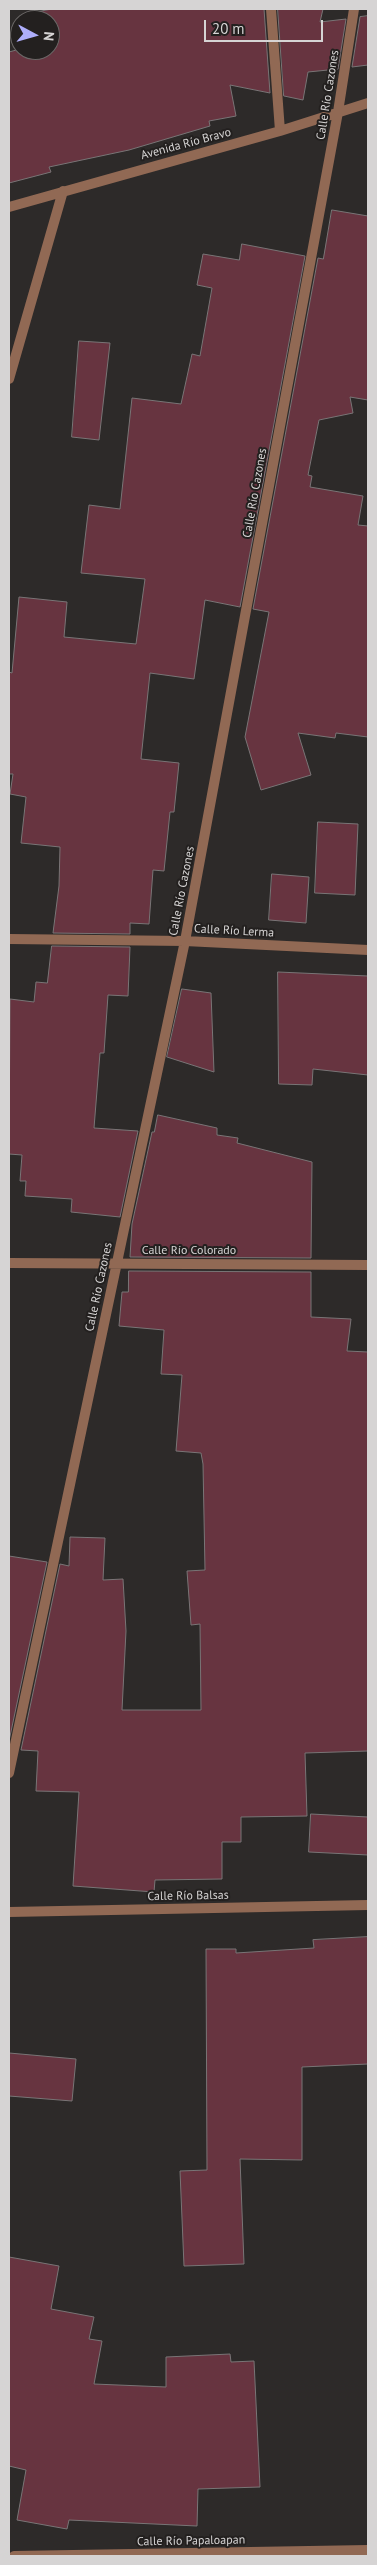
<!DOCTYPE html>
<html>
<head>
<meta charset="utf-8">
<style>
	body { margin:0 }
	#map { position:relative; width:377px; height:2565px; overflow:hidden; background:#2d2a29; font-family:"PT Sans",sans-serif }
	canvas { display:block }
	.frame { position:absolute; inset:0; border:10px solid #d6d4d4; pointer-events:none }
	.north { position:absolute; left:10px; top:10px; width:50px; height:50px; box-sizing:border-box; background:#23201f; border:1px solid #6b6867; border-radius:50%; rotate:96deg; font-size:14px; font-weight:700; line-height:20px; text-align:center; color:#d6d4d4 }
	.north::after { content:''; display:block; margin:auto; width:18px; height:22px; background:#aeaefa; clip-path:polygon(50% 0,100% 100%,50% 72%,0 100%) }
	.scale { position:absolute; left:204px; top:20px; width:119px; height:22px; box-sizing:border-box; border:2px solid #d6d4d4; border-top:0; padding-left:6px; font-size:15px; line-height:18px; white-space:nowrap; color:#d6d4d4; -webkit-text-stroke:4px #23201f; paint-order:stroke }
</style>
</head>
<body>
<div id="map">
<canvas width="377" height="2565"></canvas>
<div class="frame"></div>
<div class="north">N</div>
<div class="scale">20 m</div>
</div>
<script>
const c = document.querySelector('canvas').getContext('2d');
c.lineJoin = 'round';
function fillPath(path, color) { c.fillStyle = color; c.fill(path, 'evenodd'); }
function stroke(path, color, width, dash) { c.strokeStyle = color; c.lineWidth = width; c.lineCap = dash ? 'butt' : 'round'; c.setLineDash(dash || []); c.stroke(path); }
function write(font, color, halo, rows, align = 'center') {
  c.font = font + ' "PT Sans",sans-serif'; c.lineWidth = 4; c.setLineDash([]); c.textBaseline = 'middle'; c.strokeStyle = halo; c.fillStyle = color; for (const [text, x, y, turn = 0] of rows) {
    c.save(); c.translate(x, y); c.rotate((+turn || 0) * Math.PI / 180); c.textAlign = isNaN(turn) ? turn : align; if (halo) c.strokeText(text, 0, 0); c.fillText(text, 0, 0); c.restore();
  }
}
const building = new Path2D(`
	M52 9H264L270 93 230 85 236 116 209 121 210 126 129 150 49 167 51 172 9 183V52L20 49 50 50V20H29L28 14Z
	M278 9H323L320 22 346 19 338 69 308 72 303 100 284 96Z
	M368 16V65L352 67 360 17Z
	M332 210 368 216V400L350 397 353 413 319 420 308 475 312 476 310 487 363 496 358 525 368 526V737L336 733 335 738 298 733 311 775 261 790 245 737 269 612 253 609 318 258 323 259Z
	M242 244 305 256 240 607 205 600 194 679 150 673 141 759 179 763 174 812H170L164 871 153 870 149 924 130 923V934L53 933 59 886 60 847 21 843 26 797 10 794 13 774H9V672L12 673 19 597 67 602 64 637 136 644 145 579 81 573 89 505 120 509 132 398 181 404 192 354 200 356 212 288 197 285 203 254 239 260Z
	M79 341 110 343 99 440 72 437Z
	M318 822 358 824 355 895 315 893Z
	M272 874 309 877 306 923 269 920Z
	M52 946 130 947 128 996 108 995 104 1053H100L94 1128 138 1131 120 1217 71 1212 72 1199 25 1196 26 1181H20L22 1155 9 1154 10 999 34 1002 36 982 47 983Z
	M278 972 368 976V1075L313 1069 312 1085 279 1084Z
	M182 989 211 993 214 1072 167 1057Z
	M158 1115 217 1128V1135L238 1138 237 1143 312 1162 311 1258 130 1257 132 1224 152 1132H154Z
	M129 1271 311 1272V1317L351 1319 347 1351 368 1352V1751L305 1753 307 1816 241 1817V1842H222V1879L155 1880 154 1892 73 1886 79 1792 36 1791 38 1751 21 1750 60 1564 69 1566 70 1537 105 1538 103 1580 123 1579 126 1631 122 1710H201L200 1624 191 1625 187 1571 205 1570 203 1464 201 1453 176 1451 182 1375 161 1374 164 1330 119 1326 122 1292H128Z
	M9 1556 47 1562 9 1741Z
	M311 1814 368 1817V1855L309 1852Z
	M368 1937V2064L302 2067V2160L240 2159 244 2264 184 2266 180 2171 207 2170 206 1949H236V1953L314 1948 313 1940Z
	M9 2053 76 2059 72 2101 9 2096Z
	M9 2257 59 2266 51 2309 94 2317 89 2339 102 2341 94 2384 166 2387V2357L230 2354 231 2362 254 2361 260 2487 198 2489 197 2526 69 2520 67 2529 17 2520 26 2470 9 2466Z`);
fillPath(building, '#673440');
stroke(building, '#797576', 1);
stroke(new Path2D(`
	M271 9 280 131
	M9 207 280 131 368 103
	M9 379 63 191
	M9 939 185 941 368 950
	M9 1263 368 1265
	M9 1773 185 941 338 112 354 9
	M9 1912 368 1905
	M14 2556 368 2550`), '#916954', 10);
write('12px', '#d6d4d4', '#23201f', [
	["Calle Río Cazones",328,95,-81],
	["Avenida Río Bravo",186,144,-15],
	["Calle Río Cazones",255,493,-80],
	["Calle Río Cazones",182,891,-79],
	["Calle Río Lerma",234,931,3],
	["Calle Río Colorado",189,1251],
	["Calle Río Cazones",99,1287,-78],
	["Calle Río Balsas",188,1896,-1],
	["Calle Río Papaloapan",191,2541,-1]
]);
</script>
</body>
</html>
